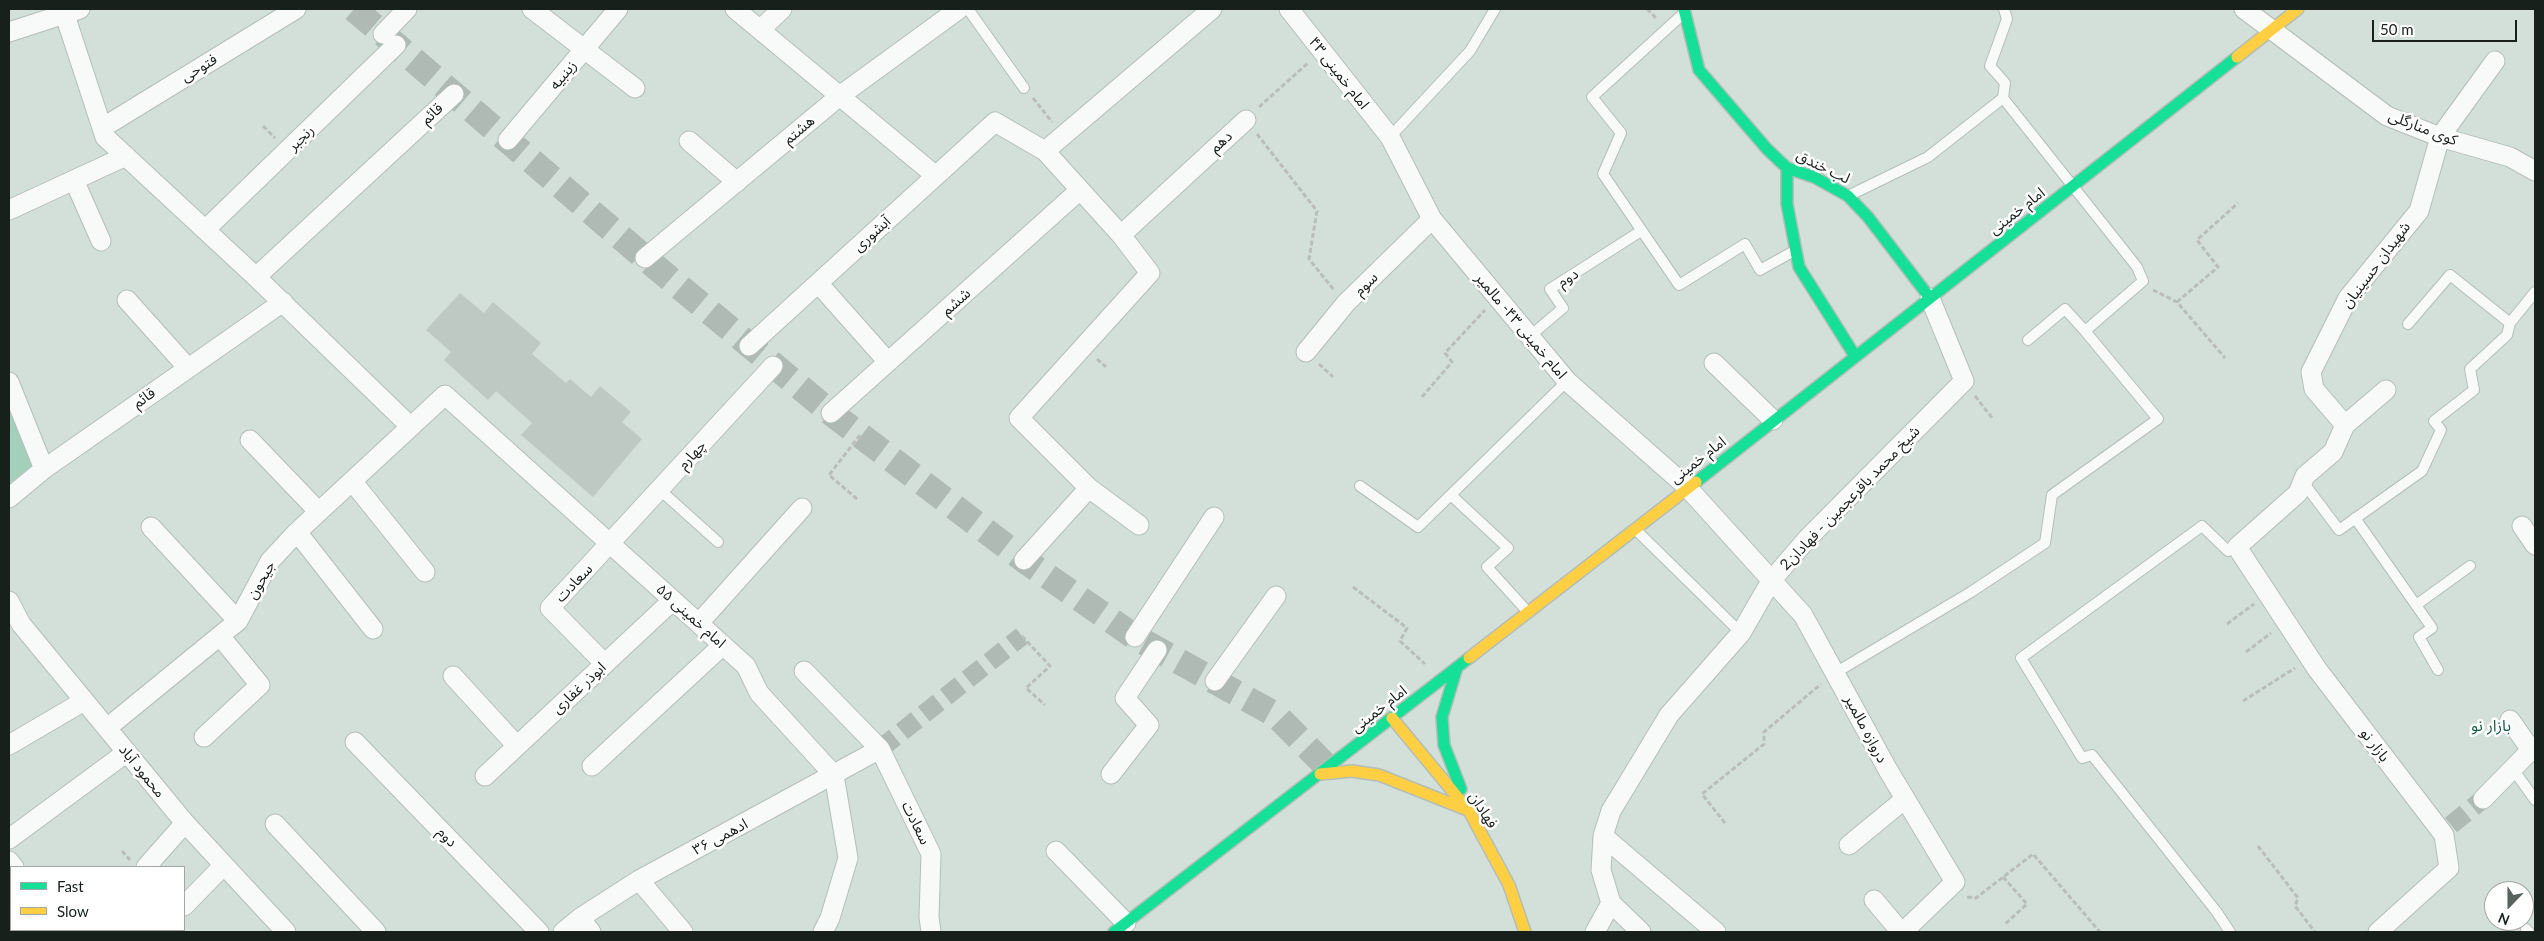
<!DOCTYPE html>
<html>
<head>
<meta charset="utf-8">
<style>
	body { margin:0 }
	#map { position:relative; width:2544px; height:941px; overflow:hidden; background:#d3e0d9; font-family:Lato,sans-serif }
	canvas { display:block }
	.frame { position:absolute; inset:0; border:10px solid #18201c; pointer-events:none }
	.legend { position:absolute; left:10px; top:866px; width:175px; height:65px; box-sizing:border-box; background:#fff; border:1px solid #a3a6a4; margin:0; padding:6px 9px; list-style:none; font-size:15px; color:#18201c }
	.legend li { display:flex; align-items:center; gap:10px; height:25px }
	.legend b { width:25px; border:1px solid #a3a6a4 }
	.north { position:absolute; left:2484px; top:881px; width:50px; height:50px; box-sizing:border-box; background:#fff; border:1px solid #a3a6a4; border-radius:50%; rotate:202deg; font-size:14px; font-weight:700; line-height:20px; text-align:center; color:#18201c }
	.north::after { content:''; display:block; margin:auto; width:18px; height:22px; background:#59635e; clip-path:polygon(50% 0,100% 100%,50% 72%,0 100%) }
	.scale { position:absolute; left:2372px; top:20px; width:145px; height:22px; box-sizing:border-box; border:2px solid #18201c; border-top:0; padding-left:6px; font-size:15px; line-height:18px; white-space:nowrap; color:#18201c; -webkit-text-stroke:4px #fff; paint-order:stroke }
</style>
</head>
<body>
<div id="map">
<canvas width="2544" height="941"></canvas>
<div class="frame"></div>
<ul class="legend">
<li><b style="height:6px;background:#16e098"></b>Fast</li>
<li><b style="height:6px;background:#ffcf43"></b>Slow</li>
</ul>
<div class="north">N</div>
<div class="scale">50 m</div>
</div>
<script>
const c = document.querySelector('canvas').getContext('2d');
c.lineJoin = 'round';
function fillPath(path, color) { c.fillStyle = color; c.fill(path, 'evenodd'); }
function stroke(path, color, width, dash) { c.strokeStyle = color; c.lineWidth = width; c.lineCap = dash ? 'butt' : 'round'; c.setLineDash(dash || []); c.stroke(path); }
function write(font, color, halo, rows, align = 'center') {
  c.font = font + ' Lato,"Noto Sans Arabic",sans-serif'; c.lineWidth = 5; c.setLineDash([]); c.textBaseline = 'middle'; c.strokeStyle = halo; c.fillStyle = color; for (const [text, x, y, turn = 0] of rows) {
    c.save(); c.translate(x, y); c.rotate((+turn || 0) * Math.PI / 180); c.textAlign = isNaN(turn) ? turn : align; if (halo) c.strokeText(text, 0, 0); c.fillText(text, 0, 0); c.restore();
  }
}
fillPath(new Path2D(`
	M9 408 32 466 9 484Z`), '#a2d0bb');
fillPath(new Path2D(`
	M460 293 484 313 493 302 541 343 532 354 566 383 570 379 591 397 600 386 631 412 622 422 642 439 593 497 521 435 532 423 496 391 488 400 444 360 451 352 426 330Z`), '#bec9c3');
stroke(new Path2D(`
	M880 749 1022 636
	M2451 825 2483 799`), '#aebab3', 19, [19, 9]);
stroke(new Path2D(`
	M354 9 645 258 831 413 1024 560 1135 637 1276 715 1328 768`), '#aebab3', 26, [26, 13]);
const lane = new Path2D(`
	M968 9 1024 88
	M1683 14 1592 97 1621 133 1603 174 1679 285 1745 244 1760 270 1794 251
	M1390 137 1470 51 1495 9
	M1848 196 1928 157 2003 98
	M2408 324 2450 275 2510 323
	M1530 336 1563 308 1550 289 1641 231
	M2028 340 2065 309 2085 331
	M2303 482 2339 530 2422 471 2441 430 2434 421 2474 390 2470 369 2507 335 2510 323 2535 292
	M1360 486 1418 527 1567 381
	M660 490 718 542
	M1451 495 1508 548 1487 567 1527 611
	M2355 518 2432 628 2419 637 2438 670
	M1636 530 1741 633
	M2416 605 2470 566
	M1835 673 1971 592 2045 543 2052 495 2158 419 2085 331 2143 281 2137 267 2003 98 2005 83 1990 66 2007 19 2004 9
	M2513 769 2535 800
	M2526 929 2529 932
	M2230 932 2216 911 2092 755 2082 758 2021 658 2202 526 2228 551 2237 547`);
const street = new Path2D(`
	M63 9 105 137 256 277 411 427
	M532 9 635 88
	M735 9 936 176
	M1289 9 1390 137 1432 219 1567 381 1687 487 1803 615 1888 770 1955 882 1903 932
	M2244 9 2387 116 2440 137 2510 157 2535 171
	M761 29 782 9
	M9 32 80 9
	M383 34 407 9
	M102 128 296 9
	M508 140 618 9
	M689 141 737 182
	M1045 151 1212 9
	M74 180 101 241
	M9 210 126 156
	M205 230 396 45
	M1121 235 1246 120
	M645 258 841 95 959 9
	M256 277 454 94
	M818 283 888 362
	M127 300 187 367
	M749 346 995 122 1045 151 1121 235 1150 273 1019 418 1089 488 1139 525
	M1306 352 1346 303 1432 219
	M1714 363 1773 420
	M9 382 44 469
	M831 413 1080 190
	M2345 425 2386 390
	M250 440 319 512
	M352 481 425 572
	M9 498 44 469 283 302
	M2522 526 2535 545
	M151 527 238 621
	M297 532 373 629
	M1024 560 1089 488
	M9 601 21 624 185 823 286 932
	M699 623 802 508
	M1135 637 1214 517
	M605 664 550 608 773 366
	M804 671 880 749 931 854 929 917 931 932
	M453 676 517 746
	M1215 681 1276 596
	M2510 720 2531 750
	M107 728 238 621 270 561 297 532 445 395 746 666 759 693 834 775 848 858 830 918 823 932
	M204 737 260 685 220 636
	M355 742 539 932
	M9 745 84 701
	M592 766 723 645
	M1111 774 1149 725 1125 698 1157 650
	M485 776 673 600
	M2483 799 2535 746
	M275 824 376 932
	M1603 836 1716 932
	M9 839 127 752
	M1849 845 1905 799
	M1056 851 1126 923
	M9 861 14 867
	M146 867 185 823
	M639 880 683 932
	M1874 900 1901 932
	M1611 903 1641 932
	M184 906 224 865
	M580 918 591 932
	M85 932 87 930
	M158 932 160 930
	M563 932 580 918 639 880 880 749
	M1595 932 1611 903 1601 870 1603 836 1611 811 1669 715 1741 633 1771 581 1807 539 1964 381 1930 298
	M2378 932 2449 868 2444 835 2317 669 2237 547 2298 493 2305 476 2333 452 2345 425 2314 389 2311 372 2348 298 2419 211 2440 137 2495 61`);
const fast = new Path2D(`
	M1684 9 1699 70 1767 149 1787 168 1814 177 1848 196 1868 217 1930 298
	M1787 168V204L1799 267 1855 356
	M1696 482 2237 57
	M1457 667 1442 717 1444 745 1461 789
	M1114 932 1469 658`);
const slow = new Path2D(`
	M2237 57 2298 9
	M1469 658 1696 482
	M1392 718 1469 811 1509 885 1525 932
	M1320 774 1352 771 1379 775 1465 809`);
stroke(lane, '#b4beb9', 12);
stroke(street, '#b4beb9', 21);
stroke(fast, '#b4beb9', 14);
stroke(slow, '#b4beb9', 14);
stroke(new Path2D(`
	M1647 9 1657 19
	M1033 98 1052 122
	M1259 107 1308 63
	M263 126 275 138
	M1257 134 1317 211 1309 259 1334 290
	M2153 290 2177 302 2225 358
	M2177 302 2218 267 2197 240 2238 203
	M1097 359 1106 367
	M1319 364 1333 377
	M1975 396 1993 419
	M1422 397 1452 362 1445 353 1485 310
	M857 499 829 475 860 435
	M1353 587 1407 628 1400 641 1425 664
	M2227 624 2254 604
	M1022 636 1050 666 1026 688 1045 705
	M2246 652 2271 633
	M2243 701 2295 668
	M1725 823 1702 794 1764 744V732L1821 684
	M2258 846 2298 898 2295 906 2315 932
	M122 851 130 860
	M2003 877 2027 904 2004 925
	M1967 897 1976 898 2033 854 2100 932`), '#b9bebb', 3, [5, 2.5]);
stroke(lane, '#f8faf9', 10);
stroke(street, '#f8faf9', 19);
stroke(fast, '#16e098', 11);
stroke(slow, '#ffcf43', 11);
write('15px', '#18201c', '#fff', [
	["فتوحی",199,68,-31],
	["امام خمینی ۴۳",1339,73,52],
	["زینبیه",563,75,-50],
	["قائم",432,114,-43],
	["کوی منارگلی",2423,128,21],
	["هشتم",799,130,-40],
	["رنجبر",301,138,-44],
	["دهم",1221,142,-43],
	["لب خندق",1823,167,26],
	["امام خمینی",2017,211,-38],
	["آبشوری",872,234,-42],
	["شهیدان حسینیان",2376,265,-53],
	["دوم",1568,278,-32],
	["سوم",1366,284,-44],
	["ششم",956,302,-42],
	["امام خمینی ۴۳- مالمیر",1521,326,50],
	["قائم",144,398,-35],
	["چهارم",692,455,-48],
	["امام خمینی",1698,460,-38],
	["شیخ محمد باقرعجمین - فهادان2",1850,498,-46],
	["جیحون",261,580,-60],
	["سعادت",574,583,-46],
	["امام خمینی ۵۵",691,616,42],
	["ابوذر غفاری",579,688,-43],
	["امام خمینی",1379,709,-38],
	["دروازه مالمیر",1866,729,62],
	["بازار نو",2375,745,53],
	["محمود آباد",142,771,51],
	["فهادان",1483,810,57],
	["سعادت",916,823,64],
	["دوم",447,837,46],
	["ادهمی ۳۶",720,837,-28]
]);
write('16px', '#1a5f46', '#fff', [
	["بازار نو",2491,726]
]);
</script>
</body>
</html>
